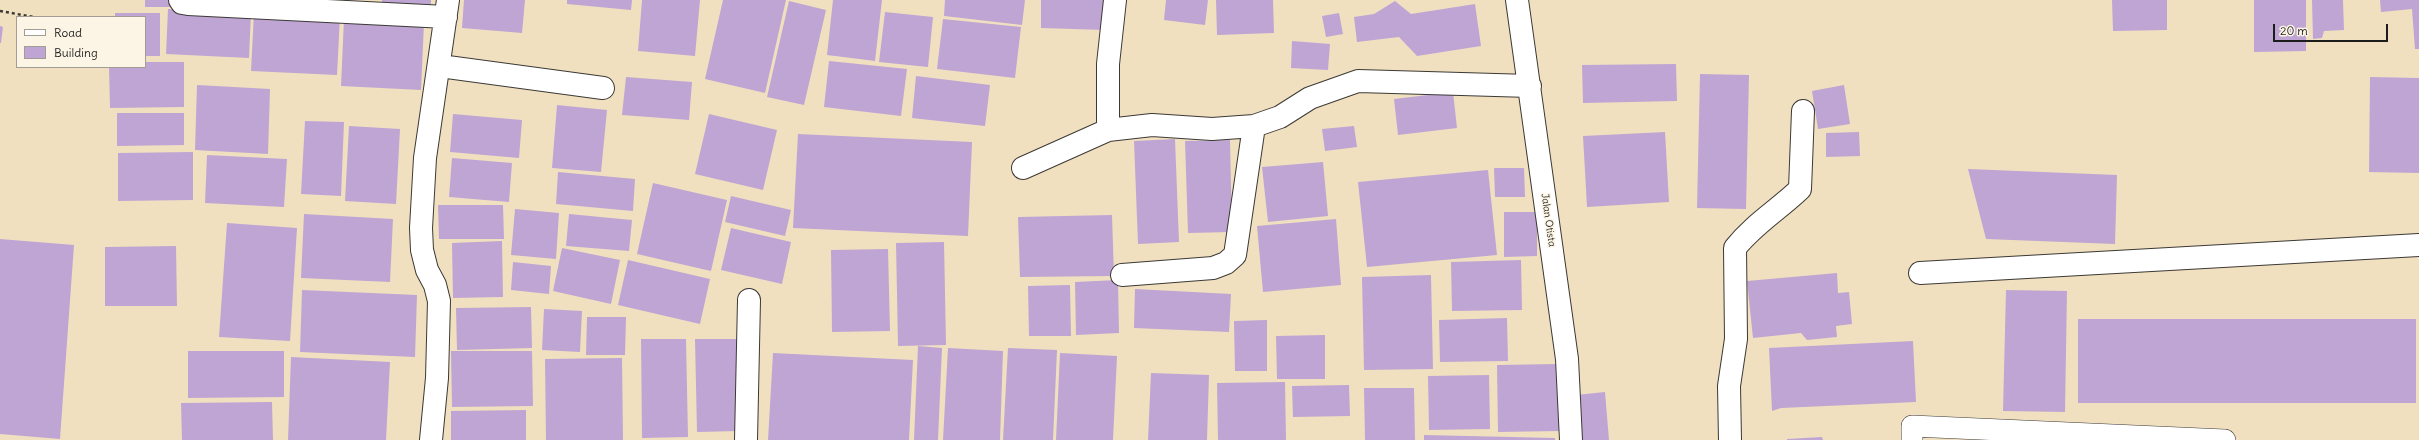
<!DOCTYPE html>
<html>
<head>
<meta charset="utf-8">
<style>
	body { margin:0 }
	#map { position:relative; width:2419px; height:440px; overflow:hidden; background:#f0e0c0; font-family:Delius,sans-serif }
	canvas { display:block }
	.legend { position:absolute; left:16px; top:16px; width:130px; height:52px; box-sizing:border-box; background:#fcf5e5; border:1px solid #a29e95; margin:0; padding:5px 7px; list-style:none; font-size:12px; color:#1c1c1c }
	.legend li { display:flex; align-items:center; gap:8px; height:20px }
	.legend b { width:20px; border:1px solid #a29e95 }
	.scale { position:absolute; left:2273px; top:24px; width:115px; height:18px; box-sizing:border-box; border:2px solid #1c1c1c; border-top:0; padding-left:5px; font-size:12px; line-height:14px; white-space:nowrap; color:#1c1c1c; -webkit-text-stroke:3px #fcf5e5; paint-order:stroke }
</style>
</head>
<body>
<div id="map">
<canvas width="2419" height="440"></canvas>
<ul class="legend">
<li><b style="height:5px;background:#fff"></b>Road</li>
<li><b style="height:11px;background:#bfa5d3"></b>Building</li>
</ul>
<div class="scale">20 m</div>
</div>
<script>
const c = document.querySelector('canvas').getContext('2d');
c.lineJoin = 'round';
function fillPath(path, color) { c.fillStyle = color; c.fill(path, 'evenodd'); }
function stroke(path, color, width, dash) { c.strokeStyle = color; c.lineWidth = width; c.lineCap = dash ? 'butt' : 'round'; c.setLineDash(dash || []); c.stroke(path); }
function write(font, color, halo, rows, align = 'center') {
  c.font = font + ' Delius,sans-serif'; c.lineWidth = 3; c.setLineDash([]); c.textBaseline = 'middle'; c.strokeStyle = halo; c.fillStyle = color; for (const [text, x, y, turn = 0] of rows) {
    c.save(); c.translate(x, y); c.rotate((+turn || 0) * Math.PI / 180); c.textAlign = isNaN(turn) ? turn : align; if (halo) c.strokeText(text, 0, 0); c.fillText(text, 0, 0); c.restore();
  }
}
fillPath(new Path2D(`
	M145 0H173V7H145Z
	M382 0H431V6L382 4Z
	M464 0H525L522 33 462 28Z
	M567 0H632L631 10 567 4Z
	M642 0H700L695 56 638 51Z
	M723 0H786L765 93 705 79Z
	M833 0H882L875 61 827 55Z
	M945 0H1025L1022 25 944 16Z
	M1041 0H1105V30L1041 28Z
	M1166 0H1208L1205 25 1164 20Z
	M1216 0H1273L1274 33 1217 35Z
	M2112 0H2167V30L2113 31Z
	M2254 0H2306V51L2254 52Z
	M2312 0H2343L2344 30 2324 31 2322 38 2313 39Z
	M2380 0H2419V49H2415L2412 9 2381 12Z
	M789 1 826 10 804 105 767 97Z
	M1395 1 1411 14 1475 4 1481 46 1417 56 1399 37 1357 42 1354 17 1374 14Z
	M168 9 251 13 249 58 166 54Z
	M254 12 340 16 337 75 251 71Z
	M885 12 933 17 928 67 879 62Z
	M115 13H160V56H145V17H115Z
	M1339 13 1343 34 1326 37 1322 16Z
	M344 19 424 23 421 90 341 86Z
	M943 19 1021 27 1015 78 937 69Z
	M0 26 3 27 1 43H0Z
	M1292 41 1330 44 1328 70 1291 68Z
	M829 61 907 69 901 116 824 107Z
	M145 62H184V107L110 108 109 67H145Z
	M1676 64 1677 101 1583 103 1582 65Z
	M1700 74 1749 75 1746 209 1697 208Z
	M916 76 990 85 985 126 912 118Z
	M626 77 692 82 689 120 622 115Z
	M2370 77 2419 78V173L2369 172Z
	M197 85 270 89 268 154 195 150Z
	M1844 85 1850 124 1818 129 1812 91Z
	M1453 92 1457 128 1398 135 1394 99Z
	M557 105 607 110 601 172 552 168Z
	M117 113H184V145L117 146Z
	M453 114 522 120 519 158 450 152Z
	M709 114 777 130 763 190 695 174Z
	M305 121 344 122 341 196 301 194Z
	M349 126 400 129 396 204 345 201Z
	M1354 126 1357 147 1325 151 1322 129Z
	M1665 132 1669 202 1587 207 1583 136Z
	M1859 132 1860 156 1826 157V133Z
	M798 134 972 142 968 236 793 228Z
	M1175 139 1179 242 1138 244 1134 141Z
	M1230 140 1232 232 1188 233 1185 141Z
	M193 152V200L118 201V153Z
	M207 155 287 159 284 207 205 203Z
	M452 158 512 163 509 202 449 197Z
	M1323 162 1328 216 1268 222 1262 167Z
	M1494 168H1524L1525 197H1495Z
	M1968 169 2117 175 2115 244 1986 239Z
	M1488 170 1497 255 1367 267 1358 182Z
	M558 172 635 179 633 211 556 204Z
	M653 183 727 200 711 271 637 254Z
	M731 196 791 210 785 236 725 222Z
	M438 205H503L504 239H439Z
	M515 209 559 213 556 259 511 255Z
	M1504 212H1537V256L1504 257Z
	M304 214 393 219 390 282 301 278Z
	M569 214 632 220 629 251 566 246Z
	M1112 215 1114 276 1020 277 1018 217Z
	M1336 219 1341 285 1263 292 1257 226Z
	M227 223 297 228 290 341 219 337Z
	M731 228 791 242 782 284 721 270Z
	M0 239 74 245 60 439 0 434Z
	M502 241 503 297 453 298 452 243Z
	M944 242 946 345 898 346 896 243Z
	M176 246 177 306H105V247Z
	M562 248 620 260 611 304 553 291Z
	M888 249 890 331 832 332 831 250Z
	M628 260 710 279 700 324 618 305Z
	M1521 260 1522 310 1452 311 1451 262Z
	M513 262 551 266 549 294 511 290Z
	M1837 273 1838 293 1849 292 1852 324 1836 326 1837 337 1807 340 1801 333 1753 338 1747 281Z
	M1431 275 1433 369 1364 370 1362 277Z
	M1118 280 1119 333 1076 335 1075 282Z
	M1070 285 1071 336H1029L1028 286Z
	M1135 289 1231 294 1229 332 1134 328Z
	M302 290 417 295 415 357 300 352Z
	M2006 290 2067 291 2065 412 2003 411Z
	M531 307 532 348 457 350 456 308Z
	M544 309 582 311 580 352 542 350Z
	M587 317H626L625 355H586Z
	M1507 318 1508 361 1440 362 1439 320Z
	M2078 319H2416V403H2078Z
	M1267 320V371H1235L1234 321Z
	M1325 335V379H1277L1276 336Z
	M641 339H686L688 437 642 438Z
	M695 339H737L739 431 697 432Z
	M1913 341 1916 402 1781 408 1772 411 1769 348Z
	M918 346 942 348 938 440H914Z
	M948 348 1003 351 1000 440H943Z
	M1008 348 1057 350 1053 440H1003Z
	M188 351H284V397L188 398Z
	M451 351H532L533 406 452 407Z
	M773 353 913 360 909 440H768Z
	M1060 353 1117 356 1113 440H1056Z
	M291 357 390 362 386 440H288Z
	M622 358 623 440H546L545 359Z
	M1559 364 1560 431 1498 432 1497 365Z
	M1151 373 1209 375 1207 440H1148Z
	M1489 375 1490 429 1429 430 1428 376Z
	M1285 382 1286 440H1218L1217 383Z
	M1349 385 1350 416 1293 417 1292 386Z
	M1364 388H1414L1415 440H1365Z
	M1605 392 1609 440H1579L1576 395Z
	M272 402 273 440H182L181 403Z
	M526 410V440H451V411Z
	M1424 435 1555 438V440H1424Z
	M1822 437 1823 440H1787V439Z`), '#bfa5d3');
const service = new Path2D(`
	M1912 440V426L2225 440`);
const minor = new Path2D(`
	M180 0 182 3 188 4 446 17
	M1517 0 1567 359 1571 440
	M440 66 603 88
	M1108 130V64L1115 0
	M1023 168 1108 130 1152 125 1212 129 1254 126
	M1920 273 2419 245
	M1122 275 1213 268 1226 263 1235 255 1254 126 1280 117 1310 98 1358 81 1530 86
	M431 440 437 378 439 301 435 285 427 270 422 250 421 228 425 158 448 0
	M746 440 749 300
	M1730 440 1729 386 1736 339 1735 248C1754 224 1778 210 1800 189L1803 111`);
stroke(service, '#3c3935', 22);
stroke(minor, '#3c3935', 24);
stroke(new Path2D(`
	M0 11 34 17`), '#3c3935', 2.5, [3, 3]);
stroke(service, '#fff', 21);
stroke(minor, '#fff', 22);
write('10px', '#1c1c1c', '#fcf5e5', [
	["Jalan Otista",1548,220,82]
]);
</script>
</body>
</html>
